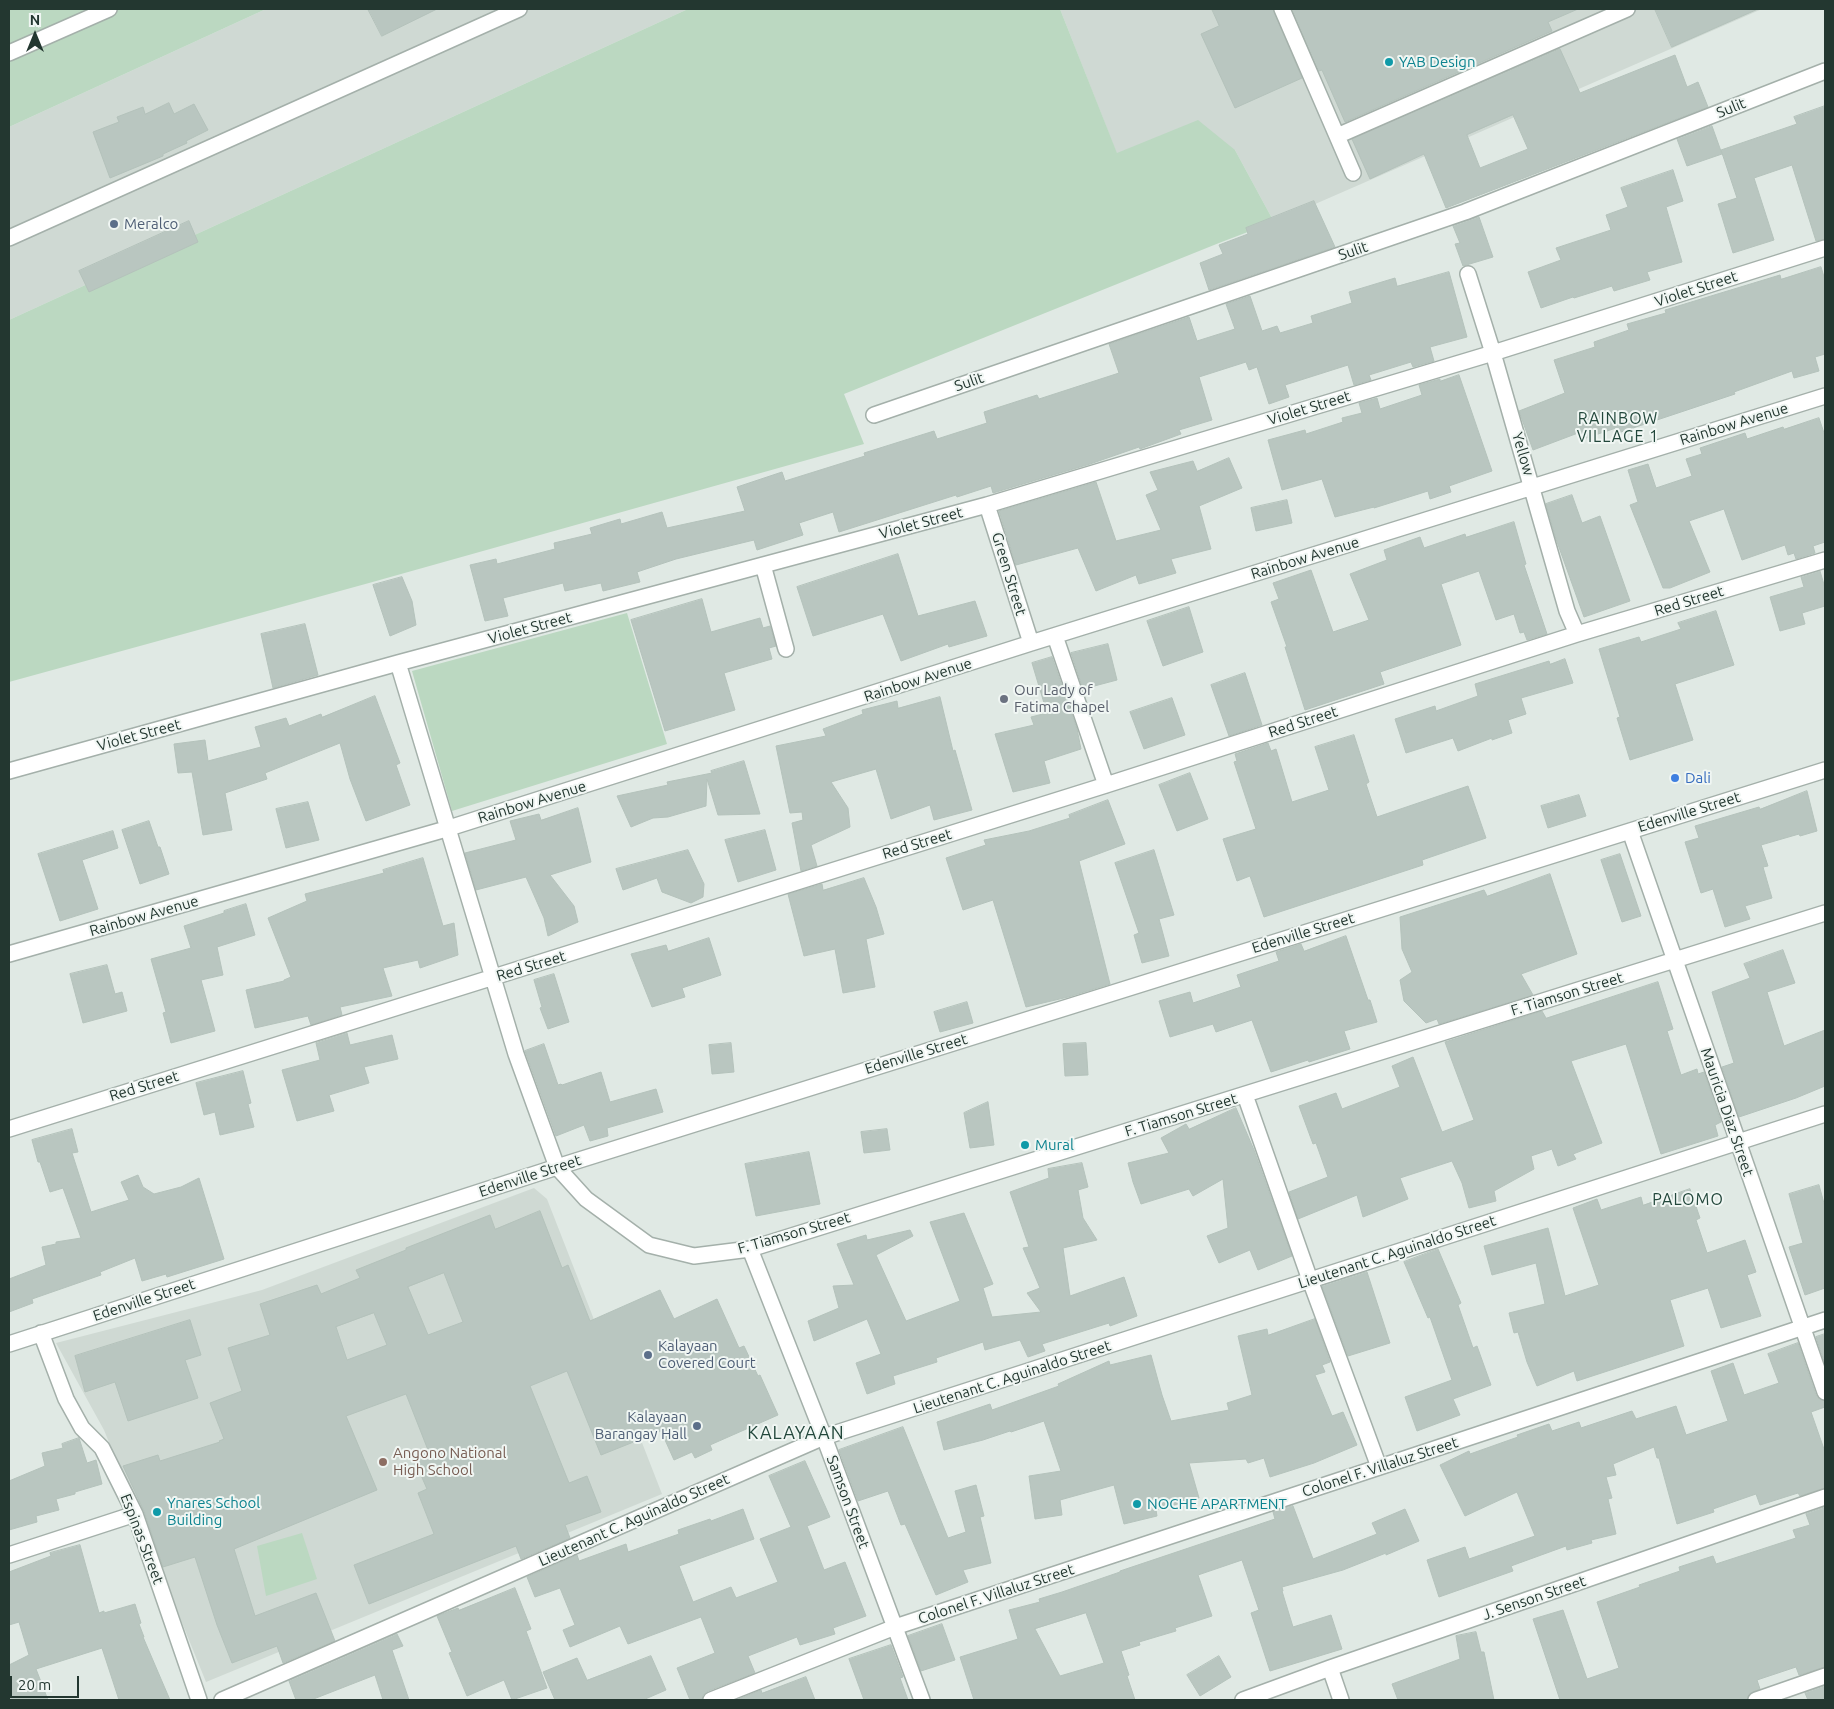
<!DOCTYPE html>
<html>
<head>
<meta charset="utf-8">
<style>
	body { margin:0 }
	#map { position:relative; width:1834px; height:1709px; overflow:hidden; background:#e0e9e4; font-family:Ubuntu,sans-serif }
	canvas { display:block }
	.frame { position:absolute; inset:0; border:10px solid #233730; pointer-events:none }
	.north { position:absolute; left:10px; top:10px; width:50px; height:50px; -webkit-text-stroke:4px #f0f6f3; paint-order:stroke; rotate:0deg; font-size:14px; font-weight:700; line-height:20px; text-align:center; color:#233730 }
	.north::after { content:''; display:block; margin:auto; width:18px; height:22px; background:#233730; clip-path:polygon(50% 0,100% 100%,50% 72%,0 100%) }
	.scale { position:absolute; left:10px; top:1676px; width:69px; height:22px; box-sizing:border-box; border:2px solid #233730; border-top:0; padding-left:6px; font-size:15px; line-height:18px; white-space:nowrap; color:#233730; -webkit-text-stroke:4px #f0f6f3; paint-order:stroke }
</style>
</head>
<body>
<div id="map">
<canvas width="1834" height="1709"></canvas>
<div class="frame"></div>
<div class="north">N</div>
<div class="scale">20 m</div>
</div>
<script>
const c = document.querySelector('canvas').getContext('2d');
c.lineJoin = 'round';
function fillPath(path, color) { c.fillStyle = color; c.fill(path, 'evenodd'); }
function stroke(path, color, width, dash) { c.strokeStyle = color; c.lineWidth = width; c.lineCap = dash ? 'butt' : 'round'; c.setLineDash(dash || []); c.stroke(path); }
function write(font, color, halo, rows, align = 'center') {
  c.font = font + ' Ubuntu,sans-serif'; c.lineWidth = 4; c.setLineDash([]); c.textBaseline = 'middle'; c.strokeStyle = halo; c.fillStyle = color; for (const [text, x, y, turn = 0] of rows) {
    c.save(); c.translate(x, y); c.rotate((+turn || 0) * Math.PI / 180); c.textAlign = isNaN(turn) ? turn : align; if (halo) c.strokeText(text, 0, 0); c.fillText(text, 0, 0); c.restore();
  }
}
fillPath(new Path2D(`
	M266 9H688L9 320V127Z
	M1060 9H1762L1274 222 1235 150 1117 154Z
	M534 1188 547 1199 662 1494 206 1682 104 1430 56 1343 262 1290Z`), '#cfd9d3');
fillPath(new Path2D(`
	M9 9H266L9 127Z
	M688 9H1060L1117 153 1198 120 1235 150 1274 222 1219 243 844 394 864 444 369 583 9 682V320Z
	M627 613 667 744 452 811 412 671Z
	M302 1533 317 1579 266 1596 257 1546Z`), '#bbd8c1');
const building = new Path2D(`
	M368 9H437L382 36Z
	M1212 9H1273L1302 78 1235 108 1201 34 1219 26Z
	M1292 9H1578L1548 22 1552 31 1345 122 1322 70 1319 71Z
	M1655 9H1758L1672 47Z
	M1560 49 1580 93 1675 55 1687 87 1698 82 1708 107 1446 208 1424 154 1370 179 1352 139ZM1513 115 1528 149 1480 168 1467 135Z
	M169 103 174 114 194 104 208 130 186 141 187 143 163 154V156L110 178 93 132 119 122 117 117 143 107 145 114Z
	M1825 106V239L1816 241 1792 165 1754 178 1774 240 1733 253 1718 204 1737 198 1721 150 1797 124 1794 117Z
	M1712 126 1722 154 1687 166 1677 139Z
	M1673 170 1683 201 1666 207 1682 262 1647 272 1650 280 1614 291 1612 286 1574 298 1573 297 1541 308 1528 272 1561 260 1556 248 1611 230 1606 215 1628 207 1621 188Z
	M1314 201 1335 247 1209 290 1200 263 1223 254 1219 245 1248 234 1246 228Z
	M1479 217 1493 257 1463 266 1455 244 1460 243 1453 226Z
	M189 221 198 242 89 292 79 271Z
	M1821 267 1825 280V354L1815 357 1819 371 1794 378 1792 371 1734 392 1735 394 1618 433 1616 428 1580 440 1578 433 1533 450 1519 411 1565 393 1554 360 1595 347 1594 342 1629 330 1627 324 1666 313 1665 310 1780 275 1781 279Z
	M1449 272 1467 337 1430 347 1434 361 1413 367 1411 362 1369 375 1371 380 1354 385 1348 365 1285 385 1289 397 1269 404 1257 367 1249 370 1246 362 1199 377 1212 420 1179 430 1181 434 1140 449 1139 447 1090 464 993 493 991 486 957 497 956 495 839 532 833 512 799 523 803 535 757 550 754 540 676 559 637 572 640 582 603 591 601 583 565 591 563 583 503 598 508 616 485 621 470 565 496 559 497 564 555 549 554 543 592 534 590 528 620 519 621 524 662 512 667 528 745 511 737 487 782 472 785 481 865 456 864 453 934 431 937 439 987 423 984 412 1037 395 1039 399 1119 373 1109 344 1189 317 1197 341 1235 329 1226 304 1250 296 1262 331 1277 326 1280 333 1313 323 1311 316 1352 303 1349 292 1395 278 1397 286Z
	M1459 375 1492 471 1449 486 1451 492 1430 499 1428 491 1374 508V507L1335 517 1322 479 1282 490 1268 440 1305 430 1306 434 1343 422 1342 418 1362 413 1359 403 1377 398 1380 409 1422 395 1419 385 1440 379V381Z
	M1819 418 1825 436V542L1813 546 1815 553 1796 559 1794 553 1788 555 1785 545 1742 560 1724 509 1689 521 1710 572 1670 588H1663L1630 505 1638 502 1628 470 1648 464 1656 488 1692 476 1686 459 1702 454 1700 448 1745 433 1747 439 1783 427 1784 429Z
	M1229 458 1242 488 1199 506 1211 549 1171 559 1176 573 1139 584 1136 575 1096 591 1078 548 1016 565 999 511 1096 482 1116 541 1161 530 1146 495 1158 490 1150 472 1193 461 1197 471Z
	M1572 495 1582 523 1600 516 1630 601 1584 617 1556 539 1546 504Z
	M1287 500 1292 523 1256 531 1251 508Z
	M1514 522 1526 564 1524 565 1547 634 1527 640 1524 632 1520 633 1514 614 1496 620 1479 571 1441 584 1461 645 1380 672 1384 684 1305 710 1285 647H1287L1271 602 1279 599 1273 583 1311 570 1333 632 1369 620 1350 574 1387 560 1384 550 1420 537 1424 548 1465 534 1466 537Z
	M898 554 918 616 975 601 987 636 949 647 948 644 901 661 883 614 813 636 797 587Z
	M1820 571 1825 588V606L1802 613 1805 624 1780 631 1770 597 1804 587 1801 577Z
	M402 577 412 601 416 625 390 636 373 585Z
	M702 599 711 632 760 618 763 628 770 626 776 646 769 648 772 659 724 673 735 710 665 731 631 620Z
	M1189 607 1203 652 1163 666 1147 621Z
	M1716 611 1734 665 1675 684 1693 740 1630 760 1617 718 1620 717 1599 649 1639 637 1641 642 1681 629 1678 623Z
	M305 624 318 675 273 688 261 634Z
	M1108 644 1117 680 1083 689 1071 653Z
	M1052 657 1077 729 1081 749 1044 761 1050 783 1013 792 995 734 1034 725 1031 717 1047 713 1032 663Z
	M1565 659 1573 683 1521 698 1526 714 1508 720 1512 733 1492 740V738L1458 751 1453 738 1406 753 1395 719 1435 706 1436 711 1478 696 1475 684 1549 661 1550 664Z
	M1245 673 1262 725 1229 736 1211 685Z
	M375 696 400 763 396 765 410 805 366 821 350 779 340 743 265 773 267 779 225 793 232 830 203 835 192 772 178 773 174 744 205 740 208 761 261 747 255 727 286 718 289 726 321 714 322 717Z
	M940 697 953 751 955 750 972 810 934 820 930 805 891 819 876 769 831 782 848 808 850 827 811 845 817 866 801 871 792 823 803 820 802 812 790 813 776 746 826 736 823 729 863 714 862 710 897 701 898 708Z
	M1172 698 1185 735 1144 749 1130 712Z
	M1354 735 1369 782 1366 784 1377 817 1468 786 1486 838 1422 860 1423 865 1264 917 1250 876 1237 881 1223 839 1256 829 1234 762 1237 761 1235 754 1268 743 1271 751 1276 749 1292 802 1329 790 1315 747Z
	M744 761 760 814 718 815 707 779 706 806 668 817 653 818 631 827 617 796 668 785 667 782 712 773 711 771Z
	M1190 773 1208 819 1177 831 1159 785Z
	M1807 791 1817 831 1800 836 1799 834 1761 845 1768 866 1763 867 1772 898 1745 906 1750 919 1725 927 1713 889 1701 893 1685 842 1699 838 1695 826 1759 807 1760 809Z
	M1579 795 1586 816 1548 828 1541 806Z
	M1108 800 1125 844 1079 861 1110 984 1068 997 1026 1007 993 900 963 910 946 858 986 845 984 840 1029 831 1070 818 1069 815Z
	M308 802 319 840 286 848 276 809Z
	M578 808 591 862 550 875 574 906 578 922 548 936 544 918 526 877 476 890 465 853 516 840 510 821 539 814 541 820Z
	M149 821 158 847H160L169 874 140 884 122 830Z
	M765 830 776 870 738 882 725 840Z
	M113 831 118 848 82 860 98 909 60 921 38 854Z
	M688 850 704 884 703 897 691 903 662 892 657 878 623 890 616 869Z
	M1154 850 1174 915 1159 919 1169 956 1142 963 1134 935 1139 933 1115 863Z
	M1620 854 1641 916 1622 922 1601 860Z
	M423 858 443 926 454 923 458 955 420 968 418 960 383 968 392 996 340 1007 342 1015 311 1025 308 1016 255 1028 246 990 284 981V980L291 977 268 918 307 901 305 894 384 873 383 870Z
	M1550 874 1577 954 1521 974 1533 995 1439 1024 1437 1019 1426 1023 1404 1001 1400 980 1412 972 1402 949 1400 917 1484 890 1487 896Z
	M864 878 876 907 884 934 866 939 875 987 843 993 835 949 804 956 788 894 822 884 823 890Z
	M246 904 255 935 217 947 223 975 201 980 215 1031 171 1043 163 1013 166 1012 151 959 191 948 184 926 224 913V911Z
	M1346 936 1368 1000H1370L1377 1022 1344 1031 1350 1049 1309 1062 1308 1060 1271 1072 1252 1020 1216 1032 1213 1024 1170 1037 1159 1001 1190 992 1193 1003 1241 987 1237 975 1279 961 1276 952 1301 944 1304 951Z
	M709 938 721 975 682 988 685 997 652 1007 631 954 666 945 668 951Z
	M1783 950 1795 983 1767 992 1784 1046 1825 1030V1086L1796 1098 1739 1117 1722 1067 1734 1063 1712 992 1750 978 1744 964Z
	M107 965 115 994 122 992 127 1011 83 1023 70 974Z
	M554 974 569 1022 548 1029 540 1008 542 1007 534 980Z
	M1658 982 1673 1029 1667 1031 1681 1075 1697 1069 1698 1074 1704 1072 1721 1122 1715 1125 1718 1136 1661 1154 1626 1044 1571 1061 1602 1143 1573 1154 1576 1159 1558 1166 1552 1149 1531 1156 1534 1169 1494 1191 1496 1201 1469 1208 1462 1183 1452 1161 1400 1178 1408 1199 1363 1217 1357 1195 1298 1219 1289 1192 1328 1177 1316 1143 1313 1144 1299 1106 1336 1093 1342 1109 1400 1087 1392 1066 1413 1057 1442 1132 1474 1120 1445 1042 1542 1011 1546 1018Z
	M967 1002 973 1023 940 1032 934 1012Z
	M347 1033 350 1045 392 1035 398 1059 364 1067 369 1083 329 1095 334 1111 297 1121 282 1070 320 1060 316 1043Z
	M731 1043 734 1072 712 1074 709 1045Z
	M1086 1043 1088 1075 1065 1076 1063 1044Z
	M544 1044 558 1085 561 1084 562 1085 601 1072 610 1102 656 1089 663 1112 607 1128 608 1136 590 1141 584 1125 556 1136 525 1051Z
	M243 1071 251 1103 248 1104 254 1127 220 1135 215 1112 204 1115 196 1083Z
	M988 1102 994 1145 970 1148 964 1113Z
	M1236 1108 1254 1150 1292 1256 1258 1270 1250 1250 1219 1263 1207 1236 1228 1228 1223 1179 1193 1196 1189 1189 1141 1204 1133 1182 1128 1163 1169 1153 1161 1138 1186 1124 1189 1129Z
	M72 1129 78 1152 72 1153 91 1212 129 1200 121 1182 138 1175 143 1187 154 1194 181 1187 199 1178 224 1259 167 1277 166 1274 142 1281 135 1258 100 1272 101 1275 32 1299 33 1303 9 1312V1279L46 1265 42 1247 56 1244V1242L81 1238 63 1188 50 1192 40 1162H38L32 1140Z
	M887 1129 890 1150 864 1153 861 1132Z
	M809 1152 820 1204 756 1216 745 1164Z
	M1082 1163 1088 1187 1078 1190 1083 1218 1097 1240 1063 1248 1070 1296 1124 1277 1137 1316 1110 1326 1109 1323 1042 1344 1045 1351 1028 1357 1020 1340 985 1350 983 1342 936 1358 937 1362 893 1376 895 1384 867 1394 856 1363 881 1354 867 1319 814 1341 808 1321 839 1308 833 1286 854 1285 837 1244 866 1235 867 1240 910 1230 913 1236 876 1255 906 1321 960 1301 930 1222 964 1213 993 1284 983 1288 992 1317 1041 1312 1027 1293 1040 1288 1023 1248 1029 1247 1010 1192 1049 1178 1048 1169Z
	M1819 1185 1825 1207V1288L1805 1295 1789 1247 1803 1243 1789 1194Z
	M1690 1189 1700 1218 1696 1220 1707 1253 1745 1240 1756 1272 1747 1275 1761 1316 1721 1328 1708 1288 1670 1300 1684 1346 1577 1381 1574 1371 1537 1386 1527 1362 1518 1332 1514 1333 1509 1313 1545 1304 1536 1263 1492 1275 1484 1246 1548 1228 1565 1296 1599 1285 1573 1208 1597 1199 1601 1210 1641 1197 1643 1205Z
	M540 1211 562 1268 568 1265 590 1321 660 1290 674 1319 717 1299 739 1348 744 1346 758 1376 760 1375 778 1415 710 1445 712 1450 695 1458 692 1452 674 1460 661 1431 601 1455 567 1371 530 1386 569 1483 587 1476 601 1512 565 1525 570 1538 521 1559 516 1546 369 1604 354 1565 434 1534 418 1493 427 1489 413 1457 428 1450 406 1394 346 1416 377 1490 234 1549 255 1616 316 1593 335 1641 283 1663 277 1646 232 1663 217 1625 195 1557 163 1567 144 1511 123 1466 158 1455 160 1461 220 1442 219 1441 224 1439 210 1403 242 1391 228 1348 270 1335 260 1304 317 1285 321 1294 360 1278 356 1270 406 1250V1248L490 1215 495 1229ZM444 1273 463 1322 428 1335 408 1287ZM374 1313 387 1345 347 1360 336 1327Z
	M1438 1249 1461 1303 1458 1305 1473 1348 1477 1346 1491 1385 1453 1399 1460 1415 1417 1431 1405 1397 1452 1380 1430 1317 1428 1318 1404 1262Z
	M1367 1272 1390 1343 1348 1356 1322 1286Z
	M1315 1319 1330 1362 1322 1365 1325 1372 1315 1375 1332 1416 1343 1412 1357 1445 1314 1463 1270 1477 1264 1458 1248 1463 1246 1459 1189 1463 1199 1498 1156 1510 1157 1516 1124 1524 1114 1485 1060 1500 1062 1515 1035 1519 1029 1476 1061 1471 1044 1421 1011 1432 1010 1431 983 1440 944 1450 937 1422 990 1404 992 1410 1059 1386 1058 1384 1109 1361 1110 1365 1151 1355 1162 1395 1171 1421 1229 1410 1227 1403 1252 1395 1238 1336 1267 1329 1268 1335Z
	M190 1320 201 1355 185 1360 198 1398 128 1421 115 1382 85 1392 75 1356Z
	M1825 1334V1364L1816 1337Z
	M1798 1343 1816 1395 1819 1399 1825 1401V1407L1811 1412 1825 1452V1488L1800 1496 1798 1493 1760 1505 1756 1494 1713 1509 1714 1512 1677 1524 1659 1458H1657L1654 1447 1613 1464 1616 1475 1606 1477 1612 1498 1608 1499 1616 1534 1591 1540 1592 1543 1567 1550 1566 1546 1511 1566 1513 1571 1439 1597 1427 1560 1465 1547 1469 1559 1535 1536 1517 1492 1465 1516 1440 1465 1469 1451 1470 1454 1518 1437 1517 1435 1549 1424 1552 1431 1579 1422 1581 1428 1632 1411 1636 1419 1676 1406 1686 1435 1728 1421 1711 1371 1733 1363 1744 1395 1779 1383 1768 1354Z
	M903 1427 948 1538 966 1532 955 1491 976 1485 984 1516 980 1517 991 1563 963 1570 968 1582 936 1595 905 1524 901 1525 888 1491 858 1501 839 1450Z
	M79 1438 87 1463 96 1460 102 1484 75 1492V1494L56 1499 59 1510 36 1516 37 1522 9 1530V1481L45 1466 42 1453 63 1448 62 1444Z
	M805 1461 830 1517 807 1526 824 1570 845 1562 866 1616 833 1628 835 1634 800 1645 797 1637 748 1656 755 1673 708 1691 703 1695 702 1700H690L677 1668 715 1653 701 1617 628 1644 620 1626 570 1647 563 1630 575 1625 560 1588 535 1597 527 1577 577 1555 579 1561 626 1544 628 1552 679 1534 678 1530 710 1519 711 1521 743 1509 754 1539 679 1566 693 1602 731 1587 736 1598 778 1582 760 1539 791 1527 769 1476Z
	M1293 1506 1313 1559 1377 1534 1372 1523 1405 1509 1419 1541 1386 1555V1553L1343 1570 1282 1587 1283 1591H1282L1293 1627 1331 1615 1342 1649 1270 1671 1251 1613 1259 1610 1242 1560 1198 1575 1212 1616 1175 1628 1176 1631 1139 1642 1140 1645 1121 1651 1129 1675 1127 1676 1135 1700H974L960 1657 1018 1639 1009 1610 1040 1602 1039 1599 1062 1592 1120 1572V1571L1275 1519 1273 1512ZM1086 1613 1104 1663 1060 1676 1035 1629Z
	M1825 1507V1667L1799 1675 1796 1667 1757 1680 1760 1689 1749 1694 1747 1700H1560L1533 1619 1563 1610 1587 1679 1619 1668 1597 1602 1640 1587 1639 1585 1680 1571 1679 1567 1713 1556 1716 1564 1796 1538 1793 1530 1810 1525 1806 1514Z
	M80 1545 99 1613 104 1611V1613L135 1604 141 1623 139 1624 144 1637H143L170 1700H119L102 1648 36 1669 48 1700H9V1665L29 1655 19 1622 9 1625V1572L51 1556 50 1553Z
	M515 1588 531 1629 526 1631 547 1688 512 1700 504 1680 467 1696 449 1653 452 1652 437 1616 458 1608 459 1610Z
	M942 1624 955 1660 921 1671 908 1636Z
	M1476 1632 1481 1652H1484L1494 1700H1398L1392 1684 1460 1659 1456 1636Z
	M397 1634 403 1646 392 1650 409 1700H383L375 1675 311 1700H296L289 1681Z
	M891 1645 903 1677 900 1678 908 1700H864L849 1659Z
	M651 1656 666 1690 643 1700H555L543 1672 577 1658 587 1680Z
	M1219 1656 1231 1677 1200 1696 1187 1675Z
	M806 1677 815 1700H736L761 1690 762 1693Z
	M1825 1686V1700H1808L1805 1693Z`);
fillPath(building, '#b9c6c0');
stroke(building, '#b4c2bb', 1);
const minor = new Path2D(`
	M1282 9 1353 173
	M9 53 109 9
	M1337 136 1627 9
	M9 238 519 9
	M1468 274 1493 353 1567 611 1577 634
	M874 415 1465 212 1825 71
	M987 505 1031 643
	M763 565 786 649
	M1055 636 1106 785
	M398 663 516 1054 557 1167 586 1199 649 1245 694 1256 750 1249 1825 913
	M9 771 398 663 987 505 1493 353 1825 248
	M1630 831 1825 1392
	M9 954 446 829 1031 643 1825 396
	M1245 1095 1310 1280 1379 1467
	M9 1129 1106 785 1577 634 1825 560
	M750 1249 824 1437 922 1700
	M41 1333 66 1399 82 1428 102 1448 135 1514 199 1700
	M9 1344 557 1167 1825 770
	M9 1555 135 1514
	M1330 1668 1341 1700
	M222 1700 824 1437 1825 1114
	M711 1700 895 1627 1825 1320
	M1243 1700 1330 1668 1825 1497
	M1756 1700 1825 1676`);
stroke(minor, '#a4b0aa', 18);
stroke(minor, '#fff', 15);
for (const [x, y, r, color] of [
	[1389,62,5,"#0f9aa8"],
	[114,224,5,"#5c6f8a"],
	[1004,699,5,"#6b7280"],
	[1675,778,5,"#3f7fe0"],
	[1025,1145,5,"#0f9aa8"],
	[648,1355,5,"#5c6f8a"],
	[697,1426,5,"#5c6f8a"],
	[383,1462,5,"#8d6e63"],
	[1137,1504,5,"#0f9aa8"],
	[157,1512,5,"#0f9aa8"]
]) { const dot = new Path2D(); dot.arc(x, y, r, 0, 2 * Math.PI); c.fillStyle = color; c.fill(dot); stroke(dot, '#f0f6f3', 2); }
write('15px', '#0d838f', '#f0f6f3', [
	["YAB Design",1399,62],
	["Mural",1035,1145],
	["Ynares School",167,1503],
	["Building",167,1520],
	["NOCHE APARTMENT",1147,1504]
], 'left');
write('15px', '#233730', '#f0f6f3', [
	["Sulit",1731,108,-22],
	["Sulit",1353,251,-19],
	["Violet Street",1696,289,-18],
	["Sulit",969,382,-19],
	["Violet Street",1309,408,-17],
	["Rainbow Avenue",1734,424,-17],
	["Yellow",1523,454,74],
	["Violet Street",921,523,-15],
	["Rainbow Avenue",1305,558,-17],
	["Green Street",1009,574,73],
	["Red Street",1689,601,-17],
	["Violet Street",530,628,-15],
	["Rainbow Avenue",918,680,-18],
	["Red Street",1303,722,-18],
	["Violet Street",139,735,-15],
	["Rainbow Avenue",532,802,-17],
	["Edenville Street",1689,812,-17],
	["Red Street",917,844,-17],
	["Rainbow Avenue",144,916,-16],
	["Edenville Street",1303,933,-17],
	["Red Street",531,966,-17],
	["F. Tiamson Street",1567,994,-17],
	["Edenville Street",916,1054,-17],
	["Red Street",144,1086,-17],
	["Mauricia Diaz Street",1727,1112,71],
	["F. Tiamson Street",1181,1115,-17],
	["Edenville Street",530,1176,-18],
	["F. Tiamson Street",794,1233,-16],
	["Lieutenant C. Aguinaldo Street",1397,1252,-18],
	["Edenville Street",144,1300,-18],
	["Lieutenant C. Aguinaldo Street",1012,1377,-18],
	["Colonel F. Villaluz Street",1380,1467,-18],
	["Samson Street",848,1502,70],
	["Lieutenant C. Aguinaldo Street",634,1520,-24],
	["Espinas Street",142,1539,69],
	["Colonel F. Villaluz Street",996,1594,-18],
	["J. Senson Street",1534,1598,-19]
]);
write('15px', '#4e5e75', '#f0f6f3', [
	["Meralco",124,224],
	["Kalayaan",658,1346],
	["Covered Court",658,1363],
	["Kalayaan",687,1417,"right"],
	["Barangay Hall",687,1434,"right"]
], 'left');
write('15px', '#5b616d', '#f0f6f3', [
	["Our Lady of",1014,690],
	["Fatima Chapel",1014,707]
], 'left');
write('15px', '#366cbe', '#f0f6f3', [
	["Dali",1685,778]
], 'left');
write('15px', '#785e54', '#f0f6f3', [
	["Angono National",393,1453],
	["High School",393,1470]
], 'left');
c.letterSpacing = '1px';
write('16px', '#22473b', '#f0f6f3', [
	["RAINBOW",1618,419],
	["VILLAGE 1",1618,437],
	["PALOMO",1688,1200]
]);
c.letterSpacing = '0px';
c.letterSpacing = '1px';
write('18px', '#22473b', '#f0f6f3', [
	["KALAYAAN",796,1433]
]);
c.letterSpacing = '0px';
</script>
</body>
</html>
